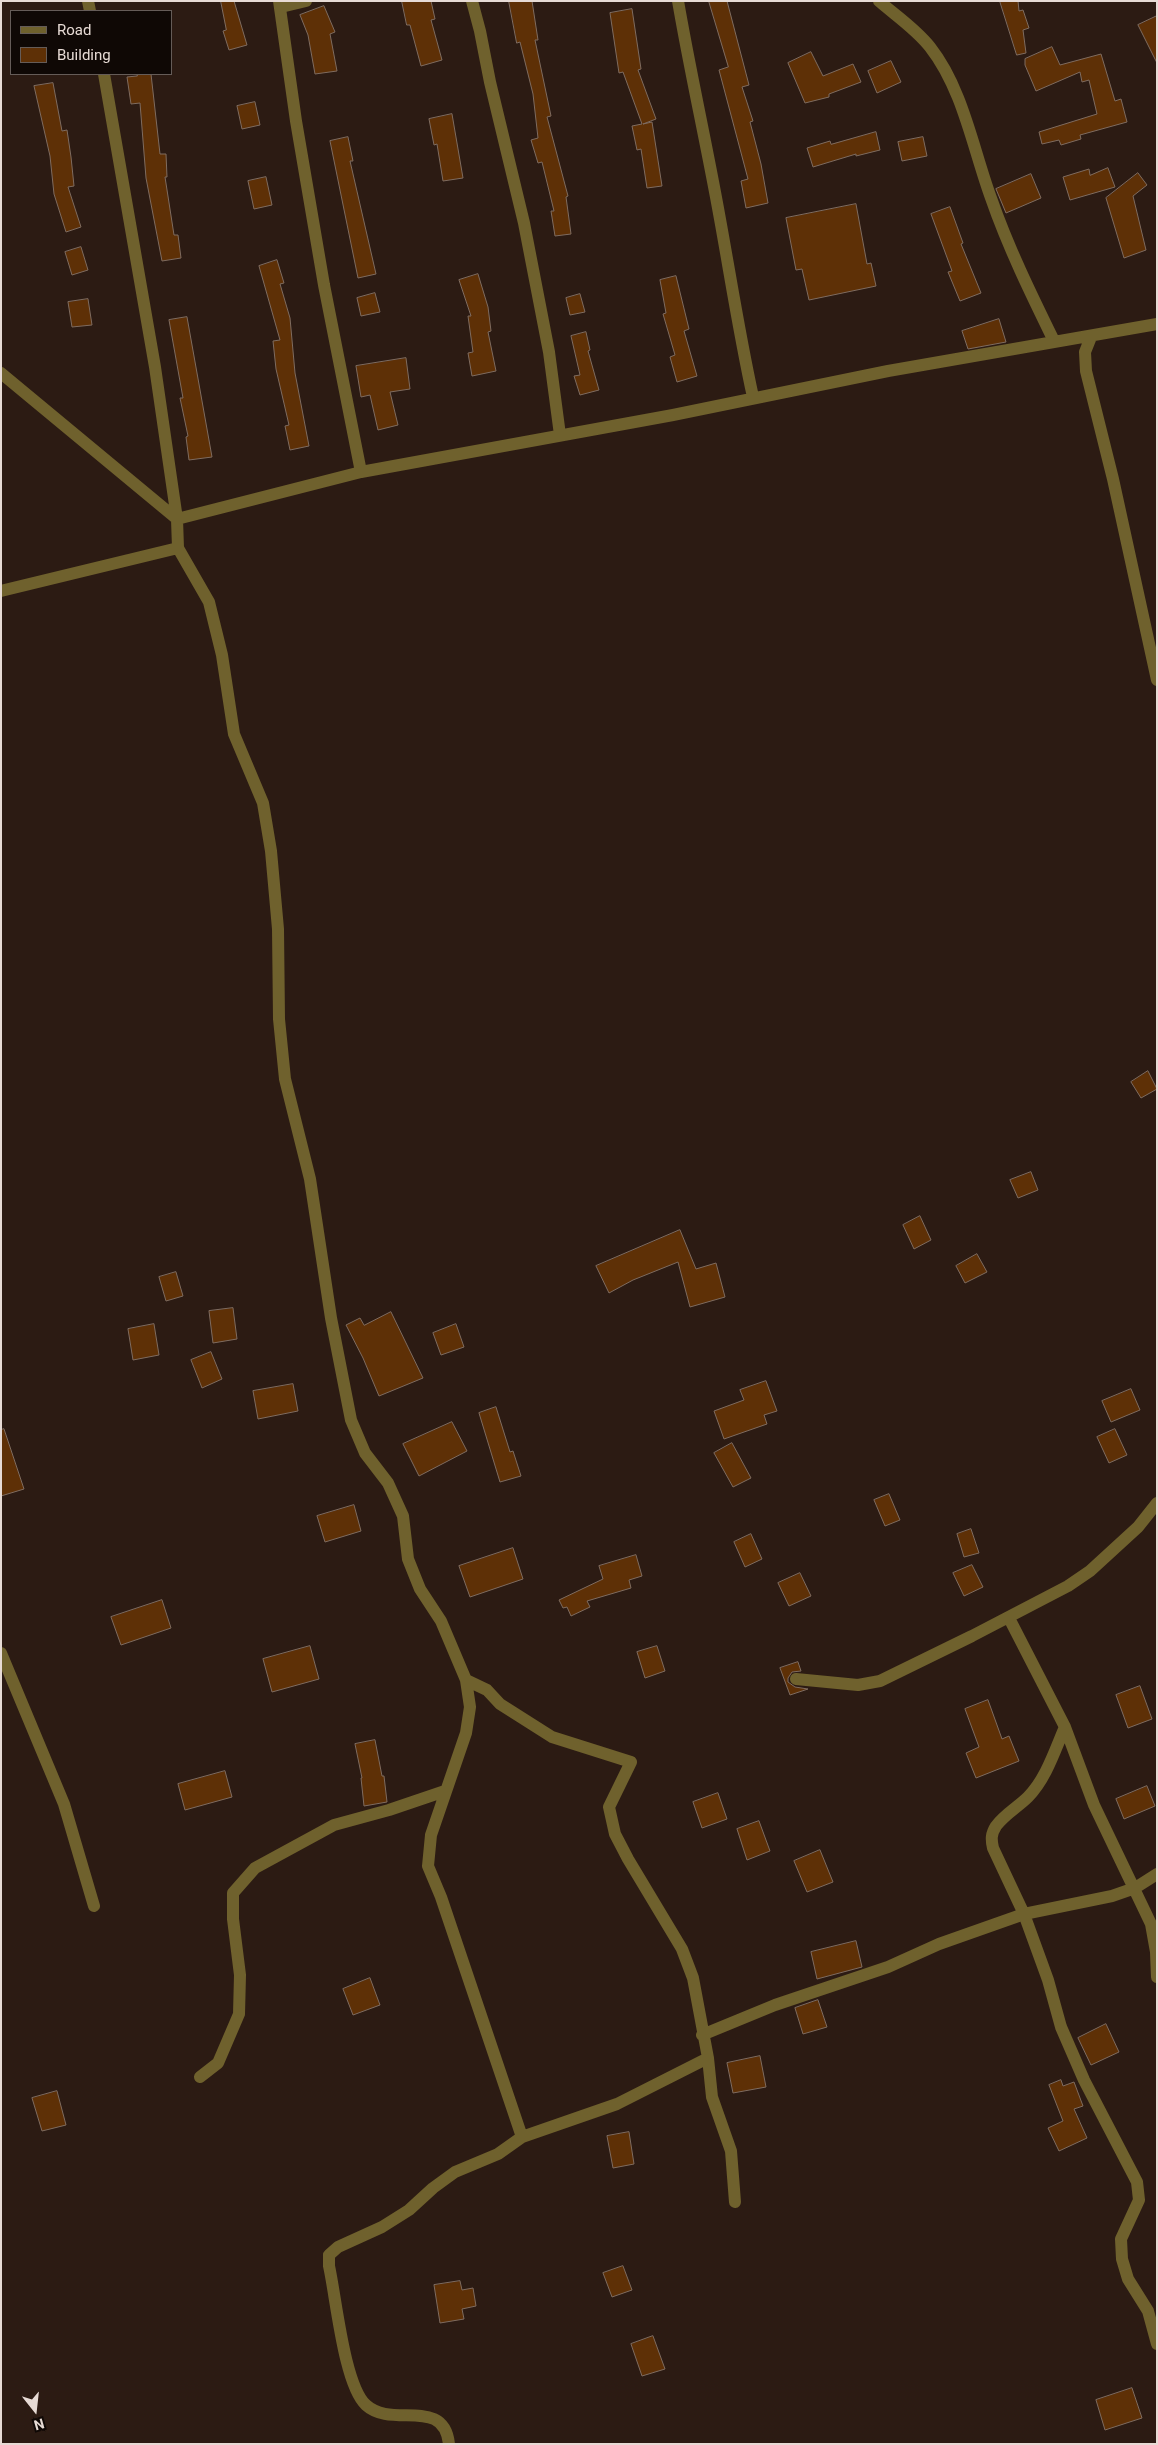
<!DOCTYPE html>
<html>
<head>
<meta charset="utf-8">
<style>
	body { margin:0 }
	#map { position:relative; width:1158px; height:2445px; overflow:hidden; background:#2c1b13; font-family:Roboto,sans-serif }
	canvas { display:block }
	.frame { position:absolute; inset:0; border:2px solid #e7dbd5; pointer-events:none }
	.legend { position:absolute; left:10px; top:10px; width:162px; height:65px; box-sizing:border-box; background:#0f0805; border:1px solid #655c58; margin:0; padding:6px 9px; list-style:none; font-size:15px; color:#e7dbd5 }
	.legend li { display:flex; align-items:center; gap:10px; height:25px }
	.legend b { width:25px; border:1px solid #655c58 }
	.north { position:absolute; left:10px; top:2385px; width:50px; height:50px; -webkit-text-stroke:4px #0f0805; paint-order:stroke; rotate:164deg; font-size:14px; font-weight:700; line-height:20px; text-align:center; color:#e7dbd5 }
	.north::after { content:''; display:block; margin:auto; width:18px; height:22px; background:#e7dbd5; clip-path:polygon(50% 0,100% 100%,50% 72%,0 100%) }
</style>
</head>
<body>
<div id="map">
<canvas width="1158" height="2445"></canvas>
<div class="frame"></div>
<ul class="legend">
<li><b style="height:6px;background:#6f612d"></b>Road</li>
<li><b style="height:14px;background:#5e3006"></b>Building</li>
</ul>
<div class="north">N</div>
</div>
<script>
const c = document.querySelector('canvas').getContext('2d');
c.lineJoin = 'round';
function fillPath(path, color) { c.fillStyle = color; c.fill(path, 'evenodd'); }
function stroke(path, color, width, dash) { c.strokeStyle = color; c.lineWidth = width; c.lineCap = dash ? 'butt' : 'round'; c.setLineDash(dash || []); c.stroke(path); }
const building = new Path2D(`
	M221 1H234L247 45 229 50 223 31 226 30Z
	M402 1H431L435 19 431 20 442 60 421 66 410 25H407Z
	M509 1H532L538 40H535L551 116 547 117 568 196 566 197 571 234 555 236 551 211H554L542 162 538 163 531 140 538 138 533 94 520 42 517 43Z
	M709 1H727L749 85 742 87 753 121 750 122 761 164 768 203 746 208 741 181 748 179 719 70 728 67Z
	M1000 1H1018L1019 11 1023 10 1029 28 1023 30 1026 53 1017 55Z
	M324 6 335 32 330 34 337 71 315 74 308 35 300 15Z
	M632 9 641 69 638 70 656 119 643 124 652 122 662 186 647 188 641 149 637 150 632 126 642 124 623 72 619 73 610 13Z
	M1157 16V63L1138 25Z
	M1052 47 1060 65 1101 54 1115 101 1121 99 1127 122 1080 135 1081 139 1061 145 1059 140 1042 144 1039 132 1097 114 1089 80 1082 82 1080 72 1036 91 1025 65V59Z
	M811 52 823 76 853 64 861 82 829 94V97L805 103 788 63Z
	M891 61 901 82 877 93 868 71Z
	M137 74H151L160 154H166L167 177H165L174 235H178L181 258 162 261 146 178 140 103 131 104 127 77 137 76Z
	M53 83 62 131 67 130 71 157 74 186 68 187 81 227 66 232 54 194 50 156 34 86Z
	M255 102 260 125 242 129 237 106Z
	M452 114 463 178 443 181 437 144 434 145 429 119Z
	M876 132 880 150 856 156V154L813 167 807 148 830 141 831 144Z
	M348 137 353 161H350L376 274 358 278 330 141Z
	M923 137 927 156 902 161 898 142Z
	M1108 168 1115 187 1070 200 1063 177 1089 169 1090 175Z
	M1138 173 1147 185 1133 196 1146 250 1124 258 1106 198Z
	M1031 174 1041 198 1006 213 996 189Z
	M266 177 272 205 254 209 248 181Z
	M856 204 867 264 871 263 876 286 809 300 802 269 796 270 786 218Z
	M950 207 963 243 961 244 981 293 960 301 948 272 952 271 931 214Z
	M81 247 88 270 72 275 65 252Z
	M277 260 284 283 280 284 290 318 295 373 309 446 290 450 285 426 289 425 276 369 273 341 280 340 259 266Z
	M478 274 488 307 491 331 488 332 496 371 472 376 468 353 473 352 468 316H471L459 280Z
	M676 276 689 329 684 331 697 376 677 382 670 357 675 355 663 314 666 313 660 280Z
	M375 293 380 312 361 316 357 298Z
	M580 294 585 312 570 315 566 298Z
	M88 299 92 325 72 327 68 302Z
	M187 317 212 457 189 460 186 437 188 436 180 398H183L169 320Z
	M999 319 1006 342 968 349 962 331Z
	M586 332 590 350 588 351 599 390 580 395 574 376 580 375 571 336Z
	M406 358 410 389 390 392 398 425 378 430 370 395 361 397 356 366Z
	M1148 1071 1157 1089 1141 1098 1131 1082Z
	M1031 1172 1038 1190 1018 1198 1010 1180Z
	M920 1216 931 1240 914 1249 903 1225Z
	M680 1230 696 1269 716 1263 725 1297 690 1307 678 1262 633 1280 609 1293 596 1266Z
	M977 1254 987 1272 965 1283 956 1266Z
	M176 1272 183 1296 166 1301 159 1277Z
	M233 1308 237 1339 213 1343 209 1311Z
	M391 1312 423 1378 379 1396 363 1358 346 1325 360 1318 364 1325Z
	M154 1324 159 1355 133 1360 128 1329Z
	M456 1324 464 1347 441 1355 433 1333Z
	M211 1352 222 1379 202 1388 191 1360Z
	M766 1381 777 1411 764 1415 767 1424 724 1439 714 1411 744 1400 740 1390Z
	M293 1384 298 1411 258 1419 253 1391Z
	M1131 1389 1140 1410 1111 1422 1102 1401Z
	M496 1407 510 1452 513 1451 521 1476 500 1482 479 1413Z
	M452 1422 467 1451 419 1476 403 1444Z
	M4 1429 24 1489 1 1496V1430Z
	M1115 1429 1127 1455 1109 1463 1097 1437Z
	M732 1443 751 1478 733 1487 714 1453Z
	M889 1494 900 1520 885 1526 874 1500Z
	M354 1505 361 1531 325 1542 317 1516Z
	M971 1529 979 1553 964 1557 957 1534Z
	M751 1534 762 1559 745 1567 734 1542Z
	M513 1548 523 1579 470 1597 459 1566Z
	M636 1555 642 1576 629 1580 631 1588 587 1601 590 1607 571 1616 567 1607 563 1608 559 1600 603 1579 599 1566Z
	M972 1565 983 1587 964 1596 953 1573Z
	M800 1573 811 1596 789 1606 778 1583Z
	M162 1600 171 1628 121 1645 111 1617Z
	M310 1646 319 1679 272 1692 263 1659Z
	M657 1646 665 1671 645 1678 637 1652Z
	M798 1662 801 1671 792 1672 788 1678V1682L795 1687 808 1689 790 1695 780 1668Z
	M1140 1686 1152 1719 1128 1728 1116 1695Z
	M988 1700 1002 1739 1009 1736 1019 1761 976 1778 966 1753 979 1747 965 1709Z
	M375 1740 382 1776H384L387 1802 364 1806 361 1778H362L355 1744Z
	M225 1771 232 1797 185 1810 178 1784Z
	M1147 1786 1155 1806 1124 1819 1116 1799Z
	M718 1793 727 1819 702 1828 693 1802Z
	M759 1821 770 1851 747 1860 737 1829Z
	M820 1850 833 1882 807 1892 794 1861Z
	M856 1941 862 1967 817 1979 811 1952Z
	M370 1978 380 2005 353 2015 343 1989Z
	M818 2000 827 2027 803 2034 795 2008Z
	M1106 2024 1119 2052 1091 2065 1078 2038Z
	M760 2056 766 2087 733 2093 727 2063Z
	M1061 2080 1063 2086 1074 2082 1083 2106 1074 2109 1087 2138 1059 2151 1048 2128 1063 2121 1049 2085Z
	M57 2091 66 2125 42 2131 32 2098Z
	M629 2132 634 2164 613 2168 607 2136Z
	M623 2266 632 2290 612 2297 603 2273Z
	M460 2281 462 2290 473 2288 476 2306 462 2309 464 2319 440 2323 434 2285Z
	M653 2336 665 2369 642 2376 631 2344Z
	M1132 2388 1142 2418 1105 2430 1096 2400Z`);
fillPath(building, '#5e3006');
stroke(building, '#7f6c60', 1);
stroke(new Path2D(`
	M88 1 90 11
	M279 1 296 121 324 285 361 472
	M472 1 480 31 490 82 524 223 549 352 560 435
	M678 1C689 65 703 128 715 192 728 260 738 329 753 397
	M879 1C895 15 916 29 930 47 963 89 973 149 991 198 1008 247 1031 294 1054 341
	M281 7 306 1
	M1091 337 1085 352 1086 371 1113 479 1157 680
	M1 373 177 519 361 472 673 415 888 371 1157 324
	M178 548 209 602 222 655 234 734 263 803 271 851 278 929 279 1019 285 1079 310 1179 331 1318 351 1420 365 1453 388 1483 403 1516 408 1559 420 1589 441 1621 466 1680 470 1707 466 1733 431 1835 428 1866 441 1897 522 2137
	M1 591 178 548 177 519 155 367 104 74
	M1009 1618 1065 1727 1094 1805 1151 1924 1156 1952 1157 1977
	M1 1653 64 1804 94 1906
	M796 1679 858 1685 880 1681 972 1636 1068 1586 1090 1571 1138 1527 1157 1503
	M466 1680 487 1690 500 1704 552 1737 631 1762 609 1807 615 1834 628 1859 682 1949 693 1978 708 2058 712 2097 731 2151 735 2202
	M1065 1727C1055 1750 1046 1779 1028 1797 1018 1807 1005 1814 996 1826 991 1834 991 1839 993 1848L1024 1914 1048 1980 1061 2027 1084 2080 1137 2182 1139 2200 1121 2239 1122 2259 1128 2279 1148 2311 1157 2344
	M702 2035 775 2005 888 1967 939 1944 1024 1914 1112 1896 1135 1888 1157 1874
	M200 2077 218 2063 239 2014 240 1975 233 1919V1893L255 1868 334 1825 389 1810 445 1791
	M449 2444C444 2396 392 2429 366 2405 344 2385 336 2297 329 2266V2255L338 2247 382 2227 409 2210 433 2188 455 2172 498 2154 522 2137 617 2104 708 2058`), '#6f612d', 12);
</script>
</body>
</html>
